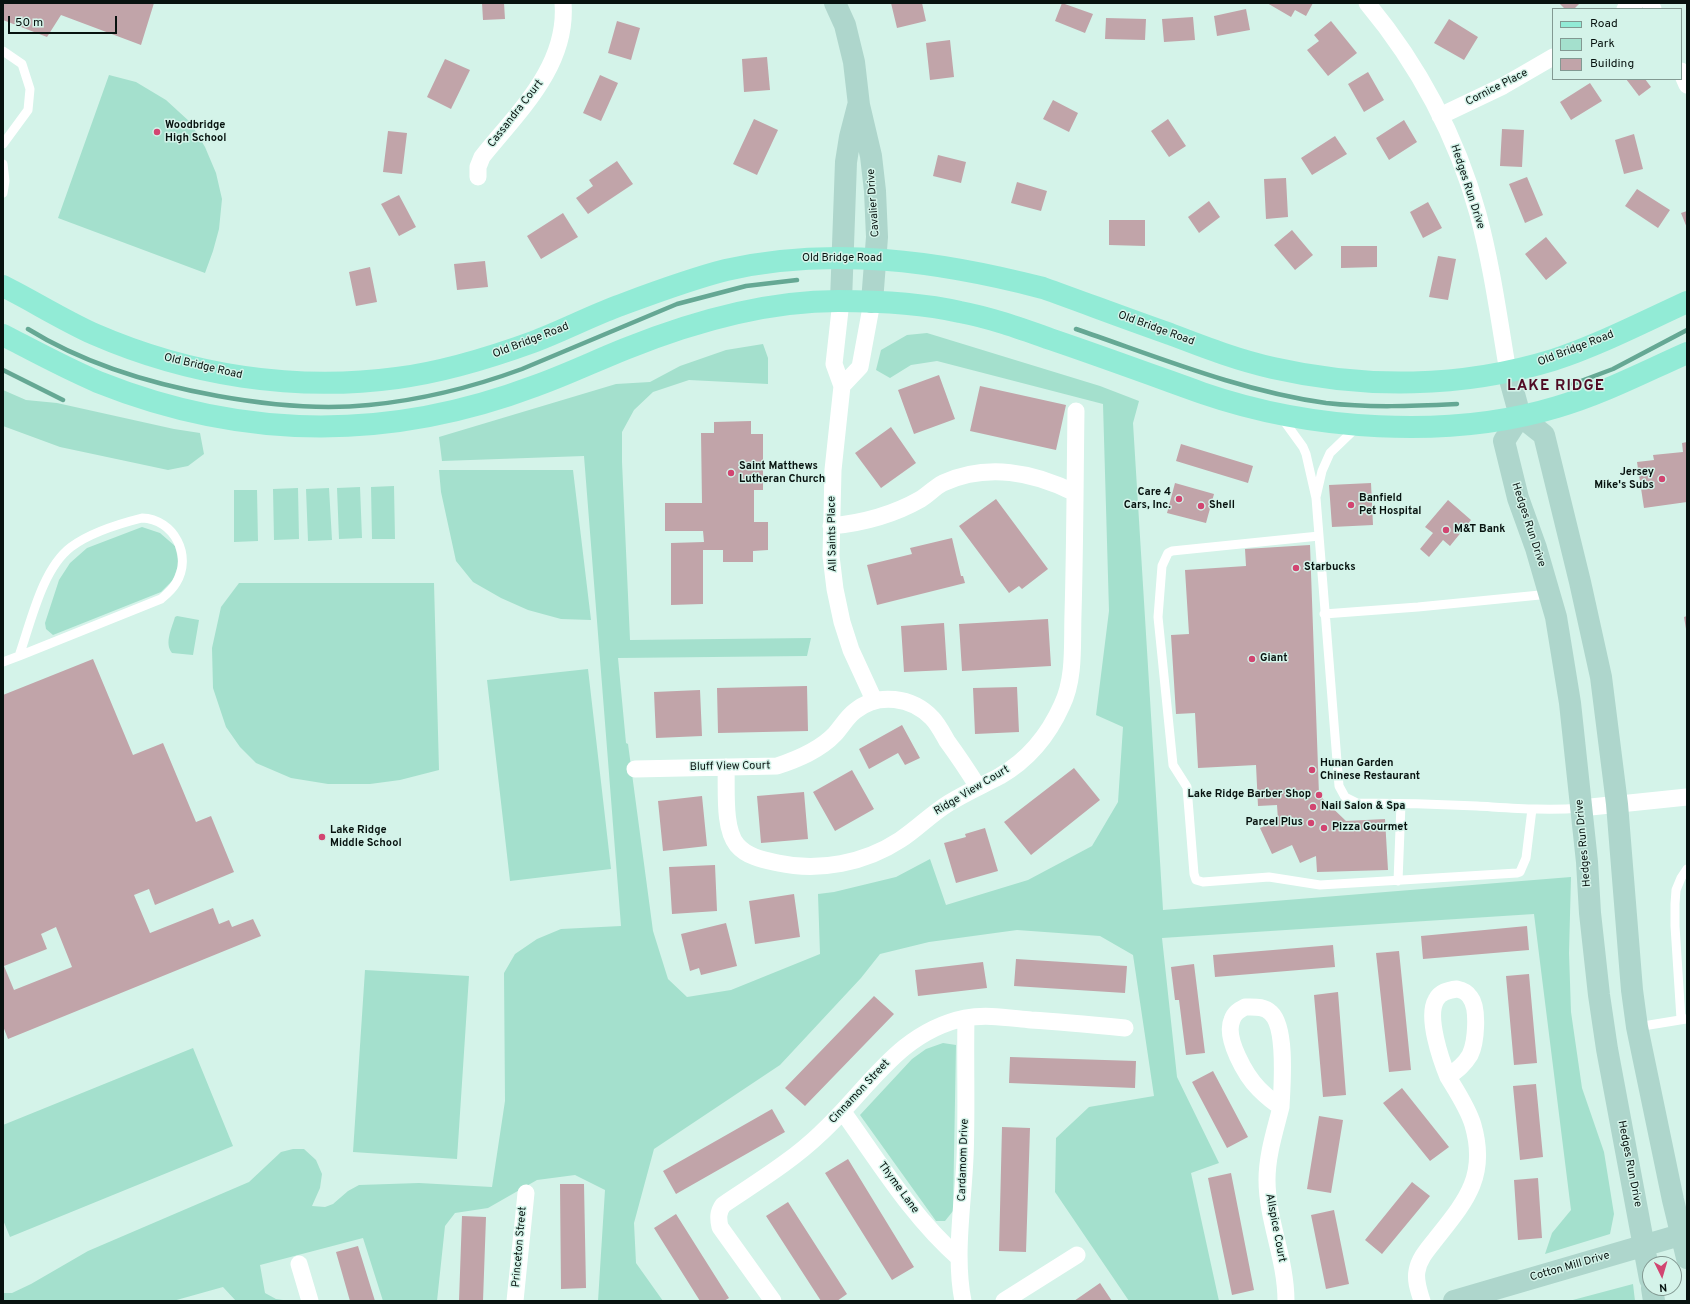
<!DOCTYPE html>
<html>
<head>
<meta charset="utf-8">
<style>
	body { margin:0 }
	#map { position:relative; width:1690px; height:1304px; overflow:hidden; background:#d4f3e9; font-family:Overpass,sans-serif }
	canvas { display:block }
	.frame { position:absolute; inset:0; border:4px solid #07120f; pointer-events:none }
	.legend { position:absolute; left:1552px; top:8px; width:130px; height:72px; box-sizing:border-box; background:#d4f3e9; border:1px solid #829992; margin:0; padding:5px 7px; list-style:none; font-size:12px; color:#07120f }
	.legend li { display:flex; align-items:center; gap:8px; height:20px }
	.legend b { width:20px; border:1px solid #829992 }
	.north { position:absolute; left:1642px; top:1256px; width:40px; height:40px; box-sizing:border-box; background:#d4f3e9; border:1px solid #829992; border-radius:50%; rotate:175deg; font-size:11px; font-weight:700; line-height:16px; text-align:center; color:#07120f }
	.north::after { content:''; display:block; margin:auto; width:14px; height:18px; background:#d24571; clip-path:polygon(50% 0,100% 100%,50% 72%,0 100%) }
	.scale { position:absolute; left:8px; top:16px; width:109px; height:18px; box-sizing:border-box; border:2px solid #07120f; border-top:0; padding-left:5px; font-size:12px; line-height:14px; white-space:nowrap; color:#07120f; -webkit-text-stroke:3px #d4f3e9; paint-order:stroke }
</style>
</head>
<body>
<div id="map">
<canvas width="1690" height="1304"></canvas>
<div class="frame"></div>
<ul class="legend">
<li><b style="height:5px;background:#92ebd6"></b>Road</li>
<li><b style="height:11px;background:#a4e0cd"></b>Park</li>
<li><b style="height:11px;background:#c1a4a9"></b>Building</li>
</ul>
<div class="north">N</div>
<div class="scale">50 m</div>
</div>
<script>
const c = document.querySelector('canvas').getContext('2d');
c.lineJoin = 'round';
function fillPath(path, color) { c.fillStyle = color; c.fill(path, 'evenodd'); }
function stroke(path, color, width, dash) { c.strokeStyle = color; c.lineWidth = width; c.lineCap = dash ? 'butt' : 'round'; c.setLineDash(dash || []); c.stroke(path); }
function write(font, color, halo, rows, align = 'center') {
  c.font = font + ' Overpass,sans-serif'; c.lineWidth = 3; c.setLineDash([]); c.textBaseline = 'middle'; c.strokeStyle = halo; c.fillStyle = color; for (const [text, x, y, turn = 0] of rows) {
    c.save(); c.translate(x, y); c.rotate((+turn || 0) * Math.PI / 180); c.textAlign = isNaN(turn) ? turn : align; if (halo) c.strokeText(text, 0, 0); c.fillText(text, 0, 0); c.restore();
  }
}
fillPath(new Path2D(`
	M109 75 136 82 166 100 190 122 205 147 216 173 222 199 219 229 213 251 205 273 58 218Z
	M927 333 1100 386 1139 401 1133 423 1163 910 1571 877 1569 953 1571 1012 1582 1088 1604 1152 1614 1214 1610 1234 1545 1254 1552 1233 1571 1210 1534 914 1162 938 1177 1077 1219 1163 1191 1173 1219 1301H1129L1055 1192 1056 1138 1089 1107 1154 1096 1133 955 1100 936 1017 930 929 942 880 954 861 978 780 1065 654 1149 634 1223 636 1263 663 1301H598L605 1190 575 1175 537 1180 488 1208 455 1213 445 1226 437 1301H383L363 1238 260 1265 265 1293 276 1299 290 1301H236L223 1287 173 1301H3V1293H12L31 1284 88 1251 249 1182 281 1152 293 1149H304L316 1160 322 1174 320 1188 312 1206 325 1207 333 1204 348 1191 359 1185 419 1183 492 1187 505 1101 504 973 515 954 537 939 561 929 621 926 584 456 442 461 439 437 616 384 650 382 680 366 726 350 763 344 768 358V384L689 380 653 392 634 410 622 432V462L630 640 811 638 807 656 618 658 626 743 628 744 653 931 668 979 687 997 731 990 820 954 818 894 834 892 896 877 930 859 946 905 1028 880 1092 846 1118 802 1123 727 1096 715 1109 611 1103 404 937 361 911 365 890 378 876 370 881 350 907 335Z
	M3 390 26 400 57 403 174 429 200 433 204 454 188 466 168 470 60 447 3 426Z
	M439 470H573L591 620 561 619 528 610 501 598 473 582 456 561 441 492Z
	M394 486 395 539H372L371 487Z
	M360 487 362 538 339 539 337 488Z
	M298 488 299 539 274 540 273 489Z
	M329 488 332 540 308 541 306 489Z
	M234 490H257L258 541 234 542Z
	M142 527 160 533 175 546 179 563 173 580 161 592 53 635 46 629 45 623 59 580 70 563 87 548Z
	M239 583H434L439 770 400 780 370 784H328L291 778 256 763 240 747 226 727 213 688 212 648 221 607Z
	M177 616 199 620 193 655 172 653C164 643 172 628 175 617Z
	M588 669 611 869 510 881 487 680Z
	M365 970 469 976 457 1159 353 1152Z
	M943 1043 956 1045 953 1211 945 1221H936L860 1115 912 1059 926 1049Z
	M193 1048 233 1146 10 1237 3 1220V1125Z
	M1633 1284 1635 1301H1569Z`), '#a4e0cd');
stroke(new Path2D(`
	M28 329C86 365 151 384 218 396 268 405 318 410 369 405 421 400 473 387 522 369L677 304 746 286 797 280
	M1076 329C1158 357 1240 391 1326 403 1369 408 1414 406 1457 404
	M3 370 63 400
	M1573 384 1613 369 1687 330`), '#65a894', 4.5);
fillPath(new Path2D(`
	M3 3H154L141 45 61 15 47 37 3 20Z
	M482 3H504L505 19 483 20Z
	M891 3H922L926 21 897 28Z
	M1062 3 1093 14 1085 33 1055 21Z
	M1267 3H1313L1306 16 1295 10 1291 17Z
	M1559 3H1580L1574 9H1565Z
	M1246 9 1250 30 1217 36 1214 16Z
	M1193 17 1195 40 1164 42 1162 19Z
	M1106 18 1146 19 1145 40 1105 39Z
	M1449 19 1478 37 1464 60 1434 43Z
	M617 21 640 28 631 60 608 53Z
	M1331 21 1357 53 1328 76 1307 50 1319 41 1314 35Z
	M950 40 954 77 930 80 926 43Z
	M767 57 770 90 744 92 742 59Z
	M445 59 470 70 451 109 427 97Z
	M1368 72 1384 100 1364 112 1348 84Z
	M600 75 618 83 601 121 583 113Z
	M1626 79H1645L1651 87 1639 96Z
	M1590 83 1602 101 1571 120 1560 102Z
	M1053 100 1078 113 1069 132 1043 119Z
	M754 119 778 130 757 175 733 164Z
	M1168 119 1186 146 1169 157 1151 131Z
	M1404 120 1417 142 1389 160 1376 138Z
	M1502 129 1524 130 1522 167 1500 166Z
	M388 131 407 133 402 174 383 172Z
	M1634 134 1643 169 1624 174 1615 140Z
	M1335 136 1347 154 1312 175 1301 158Z
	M938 155 966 162 961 183 933 176Z
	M617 161 633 184 588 214 576 198 593 186 589 180Z
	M1527 177 1543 215 1525 223 1509 184Z
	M1286 178 1288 217 1266 219 1264 179Z
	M1017 182 1047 191 1041 211 1011 203Z
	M1637 189 1670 210 1658 228 1625 206Z
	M399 195 416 227 399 236 381 204Z
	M1209 201 1220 217 1199 233 1188 217Z
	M1428 202 1442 228 1423 238 1410 212Z
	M1687 211V228L1681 213Z
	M563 213 578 237 541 259 527 236Z
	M1109 220H1145V246L1109 245Z
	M1292 230 1313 255 1295 270 1274 245Z
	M1546 237 1567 263 1546 280 1525 254Z
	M1341 246H1377V267L1341 268Z
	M1438 256 1456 259 1448 300 1429 297Z
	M485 261 488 287 457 290 454 264Z
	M370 267 377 302 356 306 349 272Z
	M939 375 955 419 914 434 898 390Z
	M980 386 1066 405 1056 450 970 431Z
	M751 421V434H763V490H754V522H768V550L753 551V562H723V550H703V604L671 605V543L704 542 703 531H665V503H702L701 433H714V422Z
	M891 427 916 463 881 488 855 453Z
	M1687 442V502L1644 508 1637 462 1654 460 1653 455 1683 452 1682 443Z
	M1181 444 1253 466 1248 483 1176 461Z
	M1175 483 1214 494 1206 523 1167 513Z
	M1371 483 1373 525 1332 527 1329 485Z
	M996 499 1048 569 1022 589 1019 586 1009 593 959 526Z
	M1448 500 1471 520 1450 546 1443 540 1429 557 1420 549 1433 533 1425 527Z
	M952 538 961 576H963L965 583 877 605 867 565 912 554 910 548Z
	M1310 545 1319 795 1346 821 1385 819 1388 870 1317 872 1316 856 1300 863 1292 845 1272 854 1260 828 1278 820 1277 805 1258 806 1256 765 1198 768 1195 713 1176 714 1171 635 1189 634 1185 570 1246 566 1245 549Z
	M1687 616V629H1686L1684 617Z
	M1048 619 1051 666 962 671 959 624Z
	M944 623 947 670 904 672 901 626Z
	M93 659 133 755 163 743 196 822 211 816 234 872 155 905 149 889 134 895 150 933 213 908 219 924 229 920 232 927 253 919 261 936 8 1039 3 1026V695ZM56 927 72 967 14 990 4 966 47 949 41 934Z
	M807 686 808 731 718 733 717 688Z
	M1017 687 1019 732 975 734 973 688Z
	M700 690 702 736 656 738 654 692Z
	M902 725 920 758 905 765 898 753 869 769 859 749Z
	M1074 768 1100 800 1031 855 1004 822Z
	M852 770 874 809 835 831 813 792Z
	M804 792 808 839 761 843 757 796Z
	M702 796 707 846 663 851 658 801Z
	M985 828 998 871 956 883 944 843 966 837 965 834Z
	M715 865 717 911 672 914 669 867Z
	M794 894 800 937 755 944 749 901Z
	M726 923 737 966 701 975 699 968 690 971 681 934Z
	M1527 926 1529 950 1423 959 1421 936Z
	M1333 945 1335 967 1215 977 1213 955Z
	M1399 951 1411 1070 1389 1072 1376 953Z
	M1016 959 1127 966 1125 993 1014 986Z
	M983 962 987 988 918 996 915 970Z
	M1194 964 1205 1053 1186 1055 1179 1000H1175L1171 967Z
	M1529 974 1537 1063 1514 1065 1506 976Z
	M1338 992 1346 1095 1323 1097 1314 995Z
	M874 996 894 1014 805 1106 785 1088Z
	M1010 1057 1136 1061 1135 1088 1009 1083Z
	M1213 1071 1248 1137 1227 1148 1192 1082Z
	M1536 1084 1543 1157 1520 1160 1513 1086Z
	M1402 1088 1449 1147 1430 1161 1383 1103Z
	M772 1109 785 1132 676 1194 663 1171Z
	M1319 1116 1343 1120 1331 1193 1307 1189Z
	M1002 1127 1030 1128 1026 1252 999 1251Z
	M848 1159 914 1267 892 1280 825 1173Z
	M1231 1173 1254 1290 1232 1295 1208 1178Z
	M1538 1178 1542 1238 1518 1240 1514 1180Z
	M1412 1182 1430 1196 1382 1254 1365 1240Z
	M560 1184H584L586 1288 561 1289Z
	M788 1202 847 1294 837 1301H821L766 1216Z
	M1334 1210 1349 1284 1326 1289 1311 1215Z
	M676 1214 729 1298 724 1301H700L654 1228Z
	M462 1216 486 1217 483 1301H459Z
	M358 1246 375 1301H350L336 1252Z
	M1100 1283 1112 1301H1074Z`), '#c1a4a9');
stroke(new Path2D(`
	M3 51 22 64 30 89 28 110 3 144
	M3 164 5 181 3 193
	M1282 418 1303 447 1306 454 1316 498 1339 786 1345 797 1357 803C1397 803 1437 804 1477 806 1512 808 1547 811 1581 808
	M1316 497 1322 471 1330 453 1357 427
	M142 518C174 519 193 556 176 583 172 590 167 594 161 599L19 656C31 622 42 569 71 547 91 532 118 524 142 518Z
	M1319 536 1172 551 1168 553 1162 566 1158 617 1173 765 1187 787 1194 874 1196 880 1203 882 1269 877 1320 885 1517 873 1520 872 1526 858 1532 809
	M1324 614 1418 607 1550 594
	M3 662 19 656
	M1398 881 1401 804
	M1681 1019 1675 926V904L1676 890 1681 878 1687 869
	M1637 1027 1686 1019`), '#fff', 9);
stroke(new Path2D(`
	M1367 3C1418 64 1457 137 1478 214 1492 266 1499 319 1508 372
	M1650 3 1653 9
	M1625 9 1635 3
	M1681 71 1687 85
	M1440 116 1503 86 1553 57
	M478 177V167L482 157C518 112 568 66 563 3
	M841 301 834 364 842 386 833 470 831 556 835 589 842 622 851 650 874 700
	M842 386 860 367 872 302
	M831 526C863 523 893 515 921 499 929 494 935 487 943 483 987 463 1034 472 1075 493
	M726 767C727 789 723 828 737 845 747 857 764 860 778 863 819 872 865 863 900 840 917 829 931 814 949 803 965 793 983 785 1000 776 1028 760 1049 734 1062 705 1075 678 1072 644 1073 614 1075 546 1075 479 1076 411
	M635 769 777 766C798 759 820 750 835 734 842 726 847 717 855 711 878 692 912 697 932 718 938 724 943 734 947 741 958 756 968 771 978 787
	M1581 808 1687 797
	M1457 989C1462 990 1467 992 1470 997 1479 1008 1476 1043 1470 1055 1464 1065 1457 1070 1448 1077 1441 1060 1426 1017 1436 1000 1440 992 1448 990 1457 989Z
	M1245 1007C1255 1007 1264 1006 1271 1013 1287 1028 1282 1086 1281 1107 1273 1102 1266 1096 1259 1089 1246 1076 1224 1038 1232 1020 1234 1013 1239 1010 1245 1007Z
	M1281 1107C1275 1131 1267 1155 1267 1180 1267 1220 1286 1259 1286 1301
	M843 1112C879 1162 912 1217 959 1258
	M299 1264 310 1301
	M515 1301 526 1193
	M773 1301 720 1227C718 1218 718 1212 723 1205 757 1182 792 1161 821 1133 868 1090 898 1032 965 1018 987 1014 1009 1018 1031 1020 1063 1022 1094 1025 1125 1028
	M963 1301C954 1256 963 1204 965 1158 967 1112 965 1065 966 1018
	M1004 1301 1077 1255
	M1422 1301C1419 1291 1415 1281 1417 1271 1419 1259 1427 1250 1435 1240 1465 1202 1488 1177 1473 1125 1468 1108 1457 1092 1448 1077`), '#fff', 17);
stroke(new Path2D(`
	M835 3 845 25 854 62 859 105 871 156 875 191 877 237 872 302
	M841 301 846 162 850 137 858 106
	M1508 372 1520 416 1544 435 1580 582 1601 677 1617 804 1632 990 1637 1027 1673 1200 1687 1258
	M1520 416 1504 441 1518 498 1536 548 1556 617 1570 703 1587 862 1590 913 1599 995 1607 1049 1650 1279
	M1652 1288 1654 1301
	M1454 1301 1687 1233`), '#aed6cc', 22);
stroke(new Path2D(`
	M3 286C33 301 63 320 94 334 188 375 294 392 397 378 443 372 489 358 533 342 562 331 589 317 618 306 653 293 690 279 726 270 831 246 939 261 1043 288 1085 303 1127 319 1170 334 1204 347 1237 360 1273 368 1365 389 1462 388 1553 360 1599 345 1643 322 1687 302
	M3 335C34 351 65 368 98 382 243 440 389 441 535 386 566 375 595 361 625 349 692 322 764 301 838 301 878 301 921 303 960 312 992 318 1022 329 1053 340 1103 357 1152 375 1202 393 1309 430 1448 440 1557 407 1602 394 1644 372 1687 353`), '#92ebd6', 22);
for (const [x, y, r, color] of [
	[157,132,4,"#d24571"],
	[731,473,4,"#d24571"],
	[1662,479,4,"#d24571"],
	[1179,499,4,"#d24571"],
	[1351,505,4,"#d24571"],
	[1201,506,4,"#d24571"],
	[1446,530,4,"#d24571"],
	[1296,568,4,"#d24571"],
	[1252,659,4,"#d24571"],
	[1312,770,4,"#d24571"],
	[1319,795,4,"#d24571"],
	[1313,807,4,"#d24571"],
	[1311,823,4,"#d24571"],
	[1324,828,4,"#d24571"],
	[322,837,4,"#d24571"]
]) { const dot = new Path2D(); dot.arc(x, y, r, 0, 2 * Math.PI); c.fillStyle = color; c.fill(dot); stroke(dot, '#d4f3e9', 1.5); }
write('11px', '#07120f', '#d4f3e9', [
	["Cornice Place",1497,88,-27],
	["Cassandra Court",516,114,-52],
	["Hedges Run Drive",1467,187,72],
	["Cavalier Drive",874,203,-94],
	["Old Bridge Road",842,259],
	["Old Bridge Road",1156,329,20],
	["Old Bridge Road",531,341,-21],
	["Old Bridge Road",1576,349,-21],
	["Old Bridge Road",203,367,13],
	["Hedges Run Drive",1528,525,72],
	["All Saints Place",833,534,-91],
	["Bluff View Court",730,767,-1],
	["Ridge View Court",972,791,-31],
	["Hedges Run Drive",1584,843,-95],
	["Cinnamon Street",860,1092,-47],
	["Cardamom Drive",964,1160,-88],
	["Hedges Run Drive",1629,1164,79],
	["Thyme Lane",898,1188,54],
	["Allspice Court",1275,1228,79],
	["Princeton Street",520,1247,-85],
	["Cotton Mill Drive",1570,1267,-16]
]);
write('bold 11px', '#07120f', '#d4f3e9', [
	["Woodbridge",165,126],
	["High School",165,139],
	["Saint Matthews",739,467],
	["Lutheran Church",739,480],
	["Jersey",1654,473,"right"],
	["Mike's Subs",1654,486,"right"],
	["Care 4",1171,493,"right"],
	["Cars, Inc.",1171,506,"right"],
	["Banfield",1359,499],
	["Pet Hospital",1359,512],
	["Shell",1209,506],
	["M&T Bank",1454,530],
	["Starbucks",1304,568],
	["Giant",1260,659],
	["Hunan Garden",1320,764],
	["Chinese Restaurant",1320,777],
	["Lake Ridge Barber Shop",1311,795,"right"],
	["Nail Salon & Spa",1321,807],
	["Parcel Plus",1303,823,"right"],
	["Pizza Gourmet",1332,828],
	["Lake Ridge",330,831],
	["Middle School",330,844]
], 'left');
c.letterSpacing = '1px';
write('bold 15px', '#500b24', '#d4f3e9', [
	["LAKE RIDGE",1556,387]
]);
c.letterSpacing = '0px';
</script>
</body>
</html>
